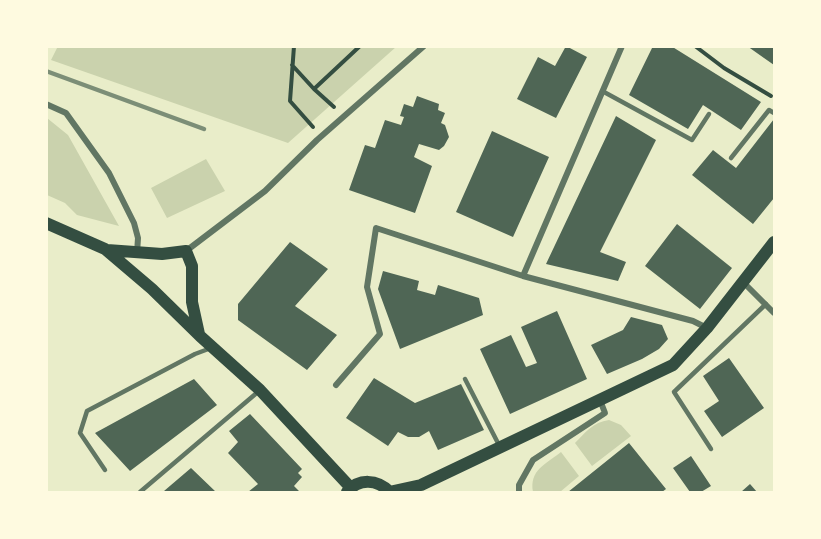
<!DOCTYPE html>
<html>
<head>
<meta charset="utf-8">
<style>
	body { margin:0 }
	#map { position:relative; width:821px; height:539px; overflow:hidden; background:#e9edc9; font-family:"Varela Round",sans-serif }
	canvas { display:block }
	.frame { position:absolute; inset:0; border:48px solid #fefae0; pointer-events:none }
</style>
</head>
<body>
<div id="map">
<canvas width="821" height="539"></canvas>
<div class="frame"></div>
</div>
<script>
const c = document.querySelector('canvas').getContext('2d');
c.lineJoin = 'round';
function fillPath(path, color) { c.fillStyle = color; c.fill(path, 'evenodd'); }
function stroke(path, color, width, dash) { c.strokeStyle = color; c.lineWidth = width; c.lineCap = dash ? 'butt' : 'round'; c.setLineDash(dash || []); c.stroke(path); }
fillPath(new Path2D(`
	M58 46 77 47H396L288 143 51 60Z
	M47 118 68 135 119 226 77 215 65 203 47 195Z
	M206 159 225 191 167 218 151 188Z
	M609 420 621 425 631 436 592 466 575 443C585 433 593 422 609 420Z
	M561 452 579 476 560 492H533C529 470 546 464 561 452Z`), '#cad2ad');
fillPath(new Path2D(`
	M566 46 587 57 556 118 517 99 538 57 555 66Z
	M653 46H671L761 102 741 130 703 105 688 129 629 95Z
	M747 46H774V65L764 58Z
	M417 96 439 104 438 110 445 113 441 123 445 125 449 137 444 146 439 150 419 144 414 157 432 166 415 213 349 190 365 145 375 148 385 120 401 125 404 117 400 116 404 104 413 107Z
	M616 116 656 140 600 252 626 262 618 281 546 264Z
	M774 119V198L753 224 692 175 713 150 736 168Z
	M492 131 549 157 513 237 456 212Z
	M677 224 732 268 700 309 645 266Z
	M290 242 328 269 295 306 337 335 307 370 238 320V304Z
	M383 271 419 281 417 290 435 295 438 285 479 298 483 315 400 349 378 289Z
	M557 311 587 379 510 414 480 349 511 335 526 367 537 363 521 327Z
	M631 317 662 325 668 339 659 349 642 359 607 374 591 345 623 330Z
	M729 358 764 408 722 437 704 411 719 401 703 376Z
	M374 378 415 403 461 384 484 430 438 450 429 431 419 437H408L398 432 388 446 346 418Z
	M194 379 217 405 130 471 95 433Z
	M250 414 302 469 298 473 302 477 294 486 299 491 296 492H248L258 484 228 453 238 442 229 431Z
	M629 443 666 489 662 492H568Z
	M691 456 711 486 701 492H690L673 468Z
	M191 468 216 492H165L164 491Z
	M750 484 757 492H741Z`), '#4f6655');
stroke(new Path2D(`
	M294 46 290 101 313 127
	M695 46 724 68 771 96
	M292 65 314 89
	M334 107 314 89 360 46`), '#344e41', 4);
stroke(new Path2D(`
	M604 92 692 140 709 114
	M731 158 769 110 774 113
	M465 379 500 447
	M711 449 674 392 766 304
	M105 470 80 433 87 411 195 354 211 348
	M140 492 259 391`), '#617663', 4.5);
stroke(new Path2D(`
	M622 46 523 276 693 321 707 328
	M46 104 66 113 109 173 134 223 138 238 137 253
	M186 251 265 191 317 140 424 46
	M744 283 774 313
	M336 385 380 334 367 287 376 228 523 276
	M519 492V485L533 460 605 413 600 400`), '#617663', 6);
stroke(new Path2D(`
	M46 223 105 249 152 289 200 336 260 390 351 488
	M107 250 162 254 186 251 192 266V302L199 334
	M347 492C359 478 377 479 390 492
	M389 492 421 485 673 365 707 328 774 242`), '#344e41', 12);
stroke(new Path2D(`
	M46 71 204 129`), '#7c8e77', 4.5);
</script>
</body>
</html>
